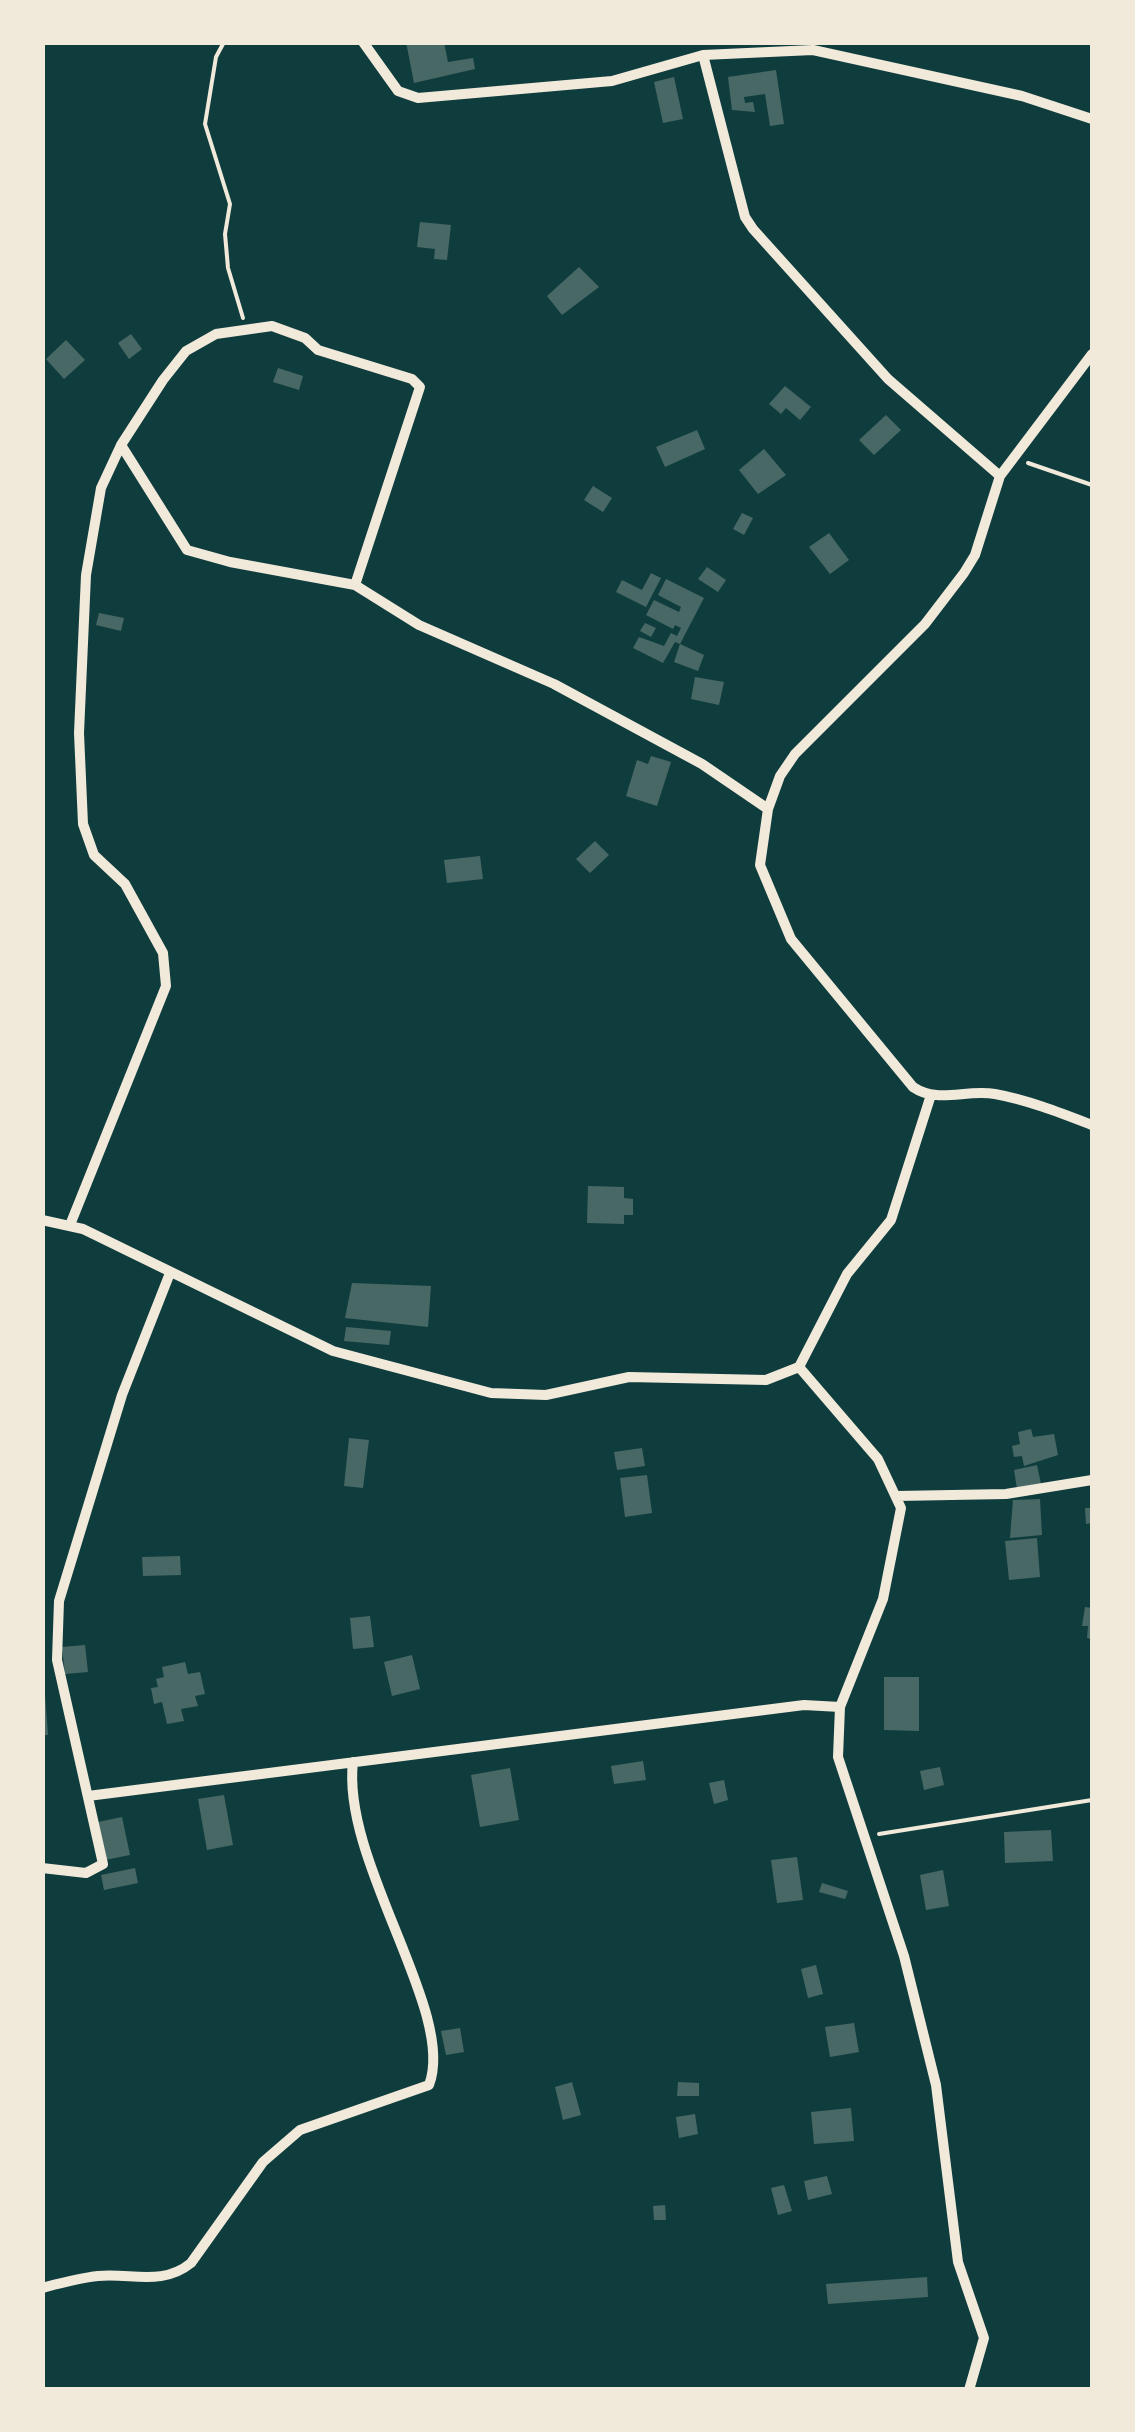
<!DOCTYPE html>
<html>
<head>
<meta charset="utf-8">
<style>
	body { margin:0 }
	#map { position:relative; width:1135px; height:2432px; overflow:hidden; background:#0f3d3e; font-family:Inter,sans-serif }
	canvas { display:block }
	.frame { position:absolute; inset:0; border:45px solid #f1e9da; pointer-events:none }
</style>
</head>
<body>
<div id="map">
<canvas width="1135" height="2432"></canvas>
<div class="frame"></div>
</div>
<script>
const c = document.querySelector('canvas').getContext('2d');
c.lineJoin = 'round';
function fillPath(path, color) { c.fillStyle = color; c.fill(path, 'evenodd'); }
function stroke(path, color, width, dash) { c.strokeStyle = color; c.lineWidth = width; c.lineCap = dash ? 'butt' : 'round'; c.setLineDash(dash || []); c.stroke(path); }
fillPath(new Path2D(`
	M406 42H444L448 62 473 58 475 69 414 83Z
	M776 70 784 124 770 126 765 94 744 97 745 103 753 102 755 112 732 110 728 77Z
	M674 77 683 119 663 123 654 82Z
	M420 222 451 225 447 260 434 259 435 249 417 247Z
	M579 267 599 287 562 315 547 296Z
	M131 334 142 349 129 359 118 343Z
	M66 340 85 360 64 379 46 359Z
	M278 368 303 376 299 390 273 382Z
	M785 386 811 407 800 420 786 408 781 414 769 404Z
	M886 415 901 430 874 455 859 440Z
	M697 430 705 449 665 467 656 447Z
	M764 449 786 475 758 494 739 470Z
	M593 486 612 498 603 512 584 500Z
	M742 513 753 518 744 535 733 529Z
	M829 533 849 560 830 574 809 547Z
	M707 567 726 580 718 592 698 579Z
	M651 573 661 578 646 607 616 592 622 580 642 590Z
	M666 579 704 598 680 644 675 642 663 663 633 648 639 637 664 646 671 633 677 636 681 628 675 625 673 629 646 615 654 600 679 612 681 607 658 595Z
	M99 613 124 618 121 631 96 625Z
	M645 623 656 628 651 637 640 631Z
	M680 644 704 655 698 671 674 662Z
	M695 677 724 682 719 705 691 699Z
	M651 756 671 762 657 806 626 796 637 760 648 764Z
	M595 841 609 855 590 873 576 859Z
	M480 856 483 879 447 883 444 860Z
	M588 1186 624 1187V1198L633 1199V1215H624V1224L587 1223Z
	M352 1283 431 1286 428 1327 345 1318Z
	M346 1327 391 1331 389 1345 344 1341Z
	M1031 1429 1033 1437 1054 1434 1058 1455 1024 1466 1022 1456 1014 1457 1012 1446 1020 1444 1018 1432Z
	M349 1438 369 1440 363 1488 344 1486Z
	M642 1448 645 1466 617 1470 614 1452Z
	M1037 1465 1041 1484 1017 1489 1014 1470Z
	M647 1475 652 1513 625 1517 620 1478Z
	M1040 1499 1042 1535 1010 1538 1013 1500Z
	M1085 1508H1092V1523L1086 1524Z
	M1037 1538 1040 1577 1009 1580 1005 1541Z
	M180 1556 181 1575 143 1576 142 1557Z
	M1085 1607 1092 1608V1639L1087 1638 1088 1626H1082Z
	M370 1616 374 1647 353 1649 350 1618Z
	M85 1645 88 1672 65 1674 62 1647Z
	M412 1655 420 1689 392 1696 384 1662Z
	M185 1662 188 1674 200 1672 205 1694 195 1696 198 1706 181 1709 184 1721 167 1724 162 1702 154 1704 151 1688 158 1687 156 1679 164 1677 162 1667Z
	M884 1677H919V1731L884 1730Z
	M42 1694H45L48 1735H42Z
	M643 1761 646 1780 614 1784 611 1766Z
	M940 1767 944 1785 924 1790 920 1771Z
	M510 1768 519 1820 480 1827 471 1775Z
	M724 1780 728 1800 714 1804 709 1783Z
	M224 1795 233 1845 207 1850 198 1799Z
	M122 1817 130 1855 105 1860 98 1822Z
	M1051 1830 1053 1861 1005 1863 1004 1832Z
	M797 1857 803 1900 777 1903 771 1860Z
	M135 1868 138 1883 104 1890 101 1875Z
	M943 1870 949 1906 926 1910 920 1875Z
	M822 1883 848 1891 845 1899 819 1892Z
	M816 1965 823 1994 808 1998 801 1969Z
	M854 2023 859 2052 830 2057 825 2027Z
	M460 2028 464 2052 446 2055 441 2031Z
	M572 2082 581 2115 563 2120 555 2087Z
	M678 2082 699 2083V2096H677Z
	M851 2108 854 2141 814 2144 811 2112Z
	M695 2114 698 2134 679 2138 676 2117Z
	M827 2176 832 2194 808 2200 804 2181Z
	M784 2185 792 2211 778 2215 771 2188Z
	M665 2205 666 2220H654L653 2206Z
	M927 2277 928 2297 828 2304 826 2284Z`), '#486865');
stroke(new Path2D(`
	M224 42 216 57 205 124 230 204 225 234 228 268 243 318
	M1028 463 1092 485
	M879 1834 1092 1800`), '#f1e9da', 4);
stroke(new Path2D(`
	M363 42 398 91 418 98 612 81 703 55 813 50 1022 96 1092 119
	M703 55 745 217 753 229 888 379 1000 476
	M1092 354 1000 476 975 555 964 573 925 624 795 754 780 776 768 809 760 865 791 939 913 1087C938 1104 965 1089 995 1094 1028 1100 1061 1113 1092 1125
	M121 445 187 550 230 562 355 585 419 625 554 684 702 764 768 809
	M42 1220 83 1229 333 1351 491 1393 546 1395 629 1377 766 1380 799 1367 847 1274 891 1220 930 1098
	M70 1225 166 986 163 953 125 884 94 855 83 824 79 733 86 575 101 488 121 445 163 380 186 351 216 334 272 326 305 338 318 350 412 379 420 387 355 585
	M799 1367 878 1459 901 1508 883 1599 840 1707 838 1757 904 1956 936 2085 958 2262 984 2338 969 2390
	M897 1496 1006 1494 1092 1480
	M88 1796 804 1705 840 1707
	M42 1868 86 1873 103 1864 57 1660 59 1601 122 1395 170 1273
	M42 2288C61 2283 79 2278 98 2276 132 2273 163 2286 191 2263L263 2162 300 2130 429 2085C457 2013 341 1862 353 1762`), '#f1e9da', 10);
</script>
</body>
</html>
